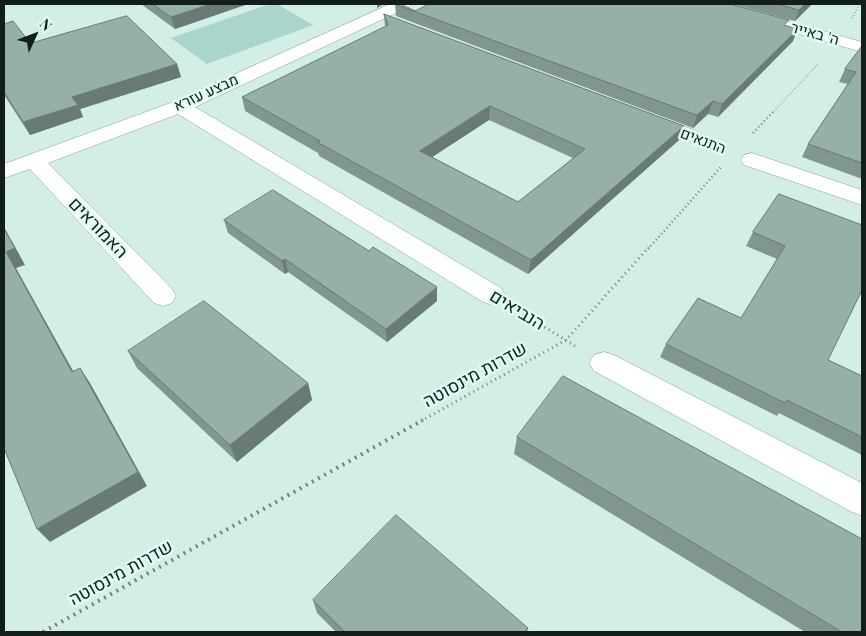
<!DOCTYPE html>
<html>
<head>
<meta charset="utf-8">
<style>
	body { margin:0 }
	#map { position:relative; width:866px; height:636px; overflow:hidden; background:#d3ede7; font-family:"Playfair Display",serif }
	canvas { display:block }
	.frame { position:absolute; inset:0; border:5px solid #131d1b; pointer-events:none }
	.north { position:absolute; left:10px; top:10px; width:50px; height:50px; -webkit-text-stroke:4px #e0faf4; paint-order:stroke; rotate:47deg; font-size:14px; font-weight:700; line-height:20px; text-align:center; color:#131d1b }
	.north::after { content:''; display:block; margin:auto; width:18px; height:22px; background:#131d1b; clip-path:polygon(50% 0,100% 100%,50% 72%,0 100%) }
</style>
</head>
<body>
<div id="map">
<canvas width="866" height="636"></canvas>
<div class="frame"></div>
<div class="north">N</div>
</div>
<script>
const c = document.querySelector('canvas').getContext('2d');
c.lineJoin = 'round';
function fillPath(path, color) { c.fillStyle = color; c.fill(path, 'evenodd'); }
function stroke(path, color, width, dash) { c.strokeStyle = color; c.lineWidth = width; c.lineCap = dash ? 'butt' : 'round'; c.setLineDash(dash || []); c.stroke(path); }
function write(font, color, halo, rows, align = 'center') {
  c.font = font + ' "Playfair Display",Heebo,serif'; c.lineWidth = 5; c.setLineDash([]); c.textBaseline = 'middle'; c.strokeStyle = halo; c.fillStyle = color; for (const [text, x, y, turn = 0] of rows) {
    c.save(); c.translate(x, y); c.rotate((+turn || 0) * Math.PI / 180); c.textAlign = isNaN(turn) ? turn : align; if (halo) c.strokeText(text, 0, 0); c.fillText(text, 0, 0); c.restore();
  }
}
fillPath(new Path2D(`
	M270 4H277L313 25 207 64 171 38Z`), '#a9d5cc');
const street = new Path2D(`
	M390 4H411L409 7 195 107 501 288 505 295 501 302 492 305 483 302 178 114 48 163 172 289 176 296 172 303 163 306 154 303 30 169 4 178V164L173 102Z
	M702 4H727L862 42V52L704 7Z
	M646 113 694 130 697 134 694 138 687 140 639 123 636 119 639 115Z
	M752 153 862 190V205L744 165 741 160 744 155Z
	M604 352 614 355 862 483V516L850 511 594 371 589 363 594 355Z`);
stroke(street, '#89a09b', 1);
stroke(new Path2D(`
	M852 18 860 4
	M774 111 819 63`), '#71837f', 2, [0.5, 2.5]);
stroke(new Path2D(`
	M753 133 775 110
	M648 249 721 167`), '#71837f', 2.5, [1, 3]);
stroke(new Path2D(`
	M519 311 575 346
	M421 421 566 340 649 247`), '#71837f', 3, [1, 4]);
stroke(new Path2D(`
	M43 632 423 420`), '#71837f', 4, [2, 5]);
fillPath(street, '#fff');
fillPath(new Path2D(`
	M141 4H245V5L175 29Z
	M395 4 415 11 787 26 793 41 718 117 708 114 693 128 396 16Z
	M733 4H812L795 21Z
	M384 14 684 126 679 140 528 274 319 156 318 153 245 111 242 97 385 27ZM489 120 573 158 518 202 432 157Z
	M4 24 30 43 177 64 181 77 80 109 83 117 30 135 4 95Z
	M862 46V179L802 157 808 144 848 84 839 82 845 69Z
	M779 194 828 360 862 376V455L779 413 777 416 660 357 666 344 741 318 777 259 746 246 753 232Z
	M224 220 437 301 387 342 288 272 285 274 228 233Z
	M128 351 308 383 312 400 237 462 137 368Z
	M517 437 862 632H805L514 454Z
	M313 600 528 628 527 632H336L317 613Z`), '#829691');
fillPath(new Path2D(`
	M211 4H245V5L175 29 171 17Z
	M377 4H382V5L377 8Z
	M805 4H812L795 21 799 10Z
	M798 29 793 41 718 117 722 104Z
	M177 64 181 77 80 109 83 117 30 135 23 122 72 97Z
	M713 101 708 114 693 128 697 115Z
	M490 106 489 120 420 165V151Z
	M684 126 679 140 528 274 531 260Z
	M4 227 25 265 16 268 82 387 72 372 6 252Z
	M285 259 288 272 285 274 282 261Z
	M437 287V301L387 342 386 329Z
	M80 368 90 383 147 486 50 542 37 529Z
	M308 383 312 400 237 462 230 445Z`), '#6a7a76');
const building = new Path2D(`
	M153 4H211L171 17Z
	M395 4H401L415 11 429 4H730L789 20 784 25 798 29 722 104 713 101 697 115Z
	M778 4H805L799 10Z
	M384 14 684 126 531 260 317 142 320 141 242 97 388 25ZM490 106 585 149 518 202 420 151Z
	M127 16 177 64 72 97 78 105 23 122 4 92V24L13 21 30 43Z
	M862 46V163L808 144 856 72 845 69Z
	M273 190 369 251 373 247 437 287 386 329 285 259 282 261 224 220Z
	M779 194 862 225V290L828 360 862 376V437L787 400 785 403 666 344 698 298 741 318 785 246 753 232Z
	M4 229 15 248 6 252 72 372 80 368 138 472 37 529 4 448Z
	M204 301 308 383 230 445 128 351Z
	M563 376 862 539V632H842L517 437Z
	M396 515 528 628 525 632H345L313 600Z`);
fillPath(building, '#97afa9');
stroke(building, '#6a7a76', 1);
write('15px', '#131d1b', '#e0faf4', [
	["ה' באייר",815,34,16],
	["מבצע עזרא",206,93,-24],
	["התנאים",703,141,21]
]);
write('18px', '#131d1b', '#e0faf4', [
	["האמוראים",98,228,46],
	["הנביאים",517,310,31],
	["שדרות מינסוטה",475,375,-29],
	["שדרות מינסוטה",121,573,-29]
]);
</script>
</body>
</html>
